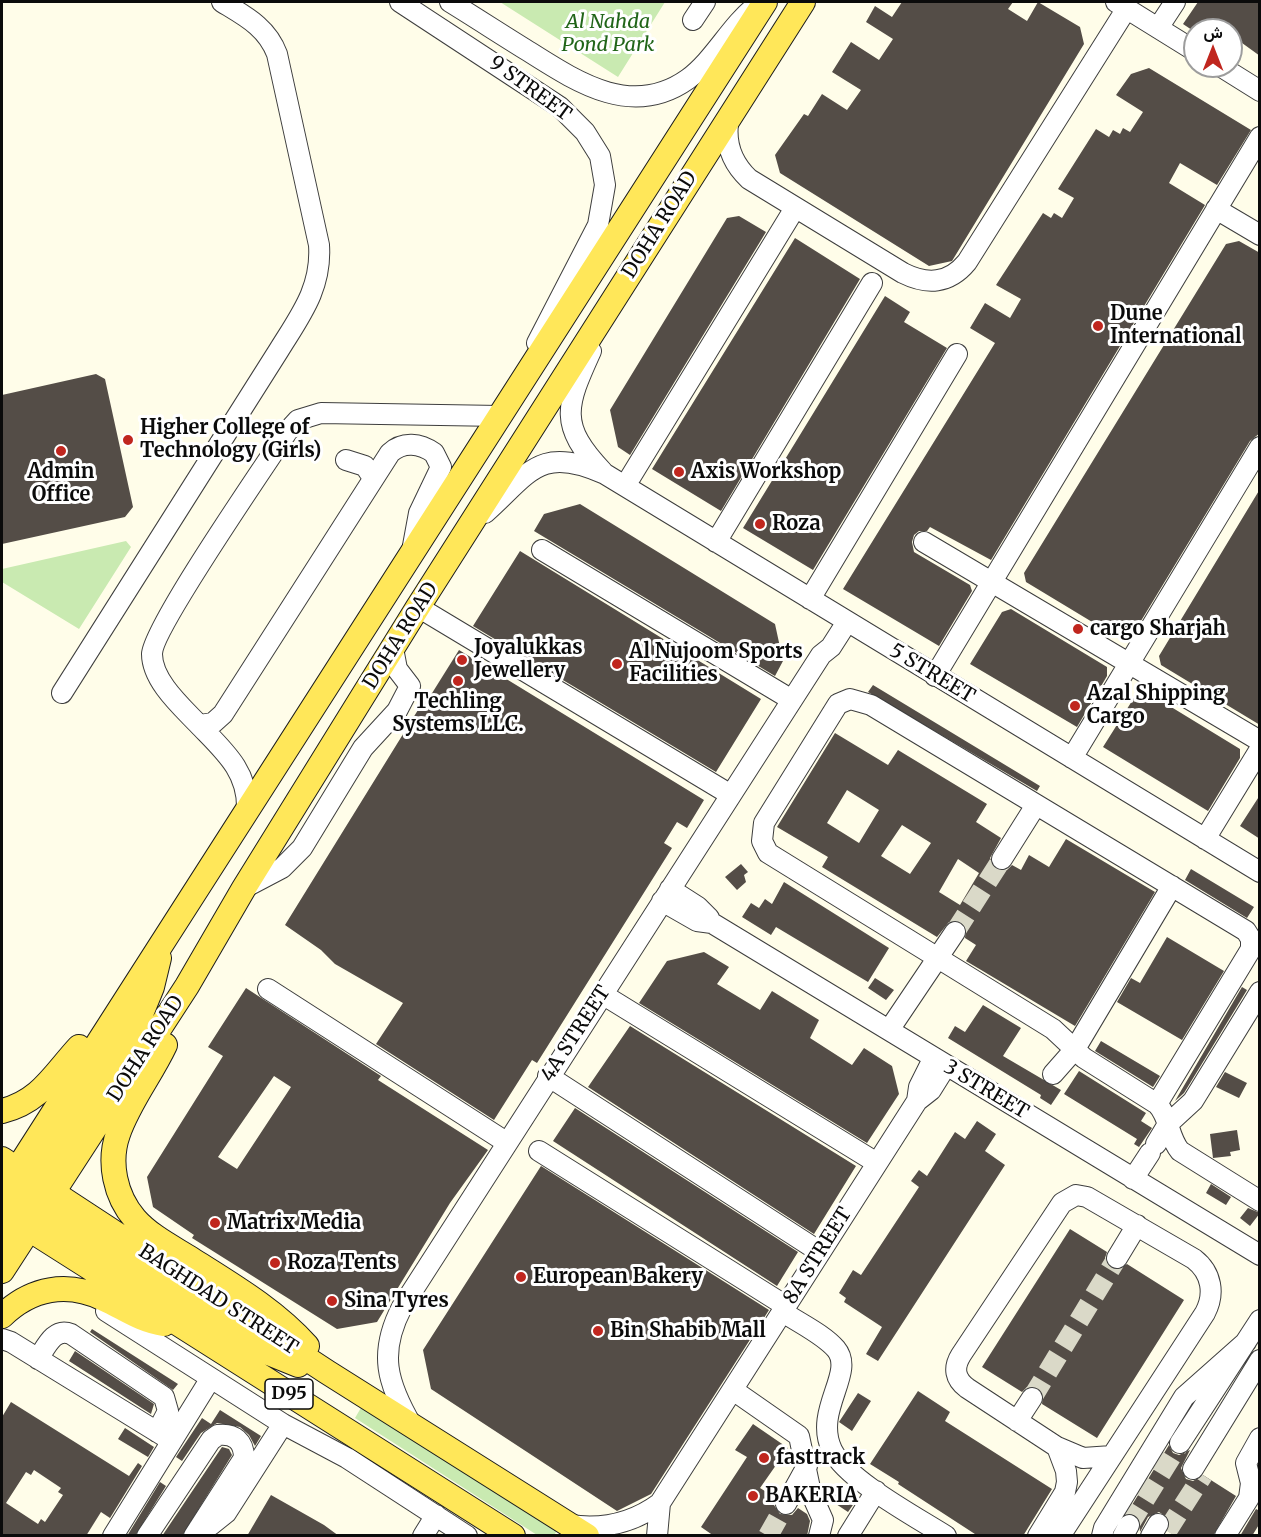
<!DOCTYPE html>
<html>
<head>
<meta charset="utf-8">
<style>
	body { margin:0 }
	#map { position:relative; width:1261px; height:1537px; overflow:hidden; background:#fffde9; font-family:Merriweather,Vazirmatn,serif }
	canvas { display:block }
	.frame { position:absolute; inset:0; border:3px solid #0b0b0b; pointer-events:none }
	.north { position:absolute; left:1183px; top:18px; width:60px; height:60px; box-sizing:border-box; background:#fff; border:2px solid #9d9d9d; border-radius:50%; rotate:0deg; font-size:16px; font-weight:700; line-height:24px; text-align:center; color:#0b0b0b }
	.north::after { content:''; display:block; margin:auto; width:21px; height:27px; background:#c0261e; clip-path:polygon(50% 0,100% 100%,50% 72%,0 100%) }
</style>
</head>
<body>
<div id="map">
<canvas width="1261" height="1537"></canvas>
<div class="frame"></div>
<div class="north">ش</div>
</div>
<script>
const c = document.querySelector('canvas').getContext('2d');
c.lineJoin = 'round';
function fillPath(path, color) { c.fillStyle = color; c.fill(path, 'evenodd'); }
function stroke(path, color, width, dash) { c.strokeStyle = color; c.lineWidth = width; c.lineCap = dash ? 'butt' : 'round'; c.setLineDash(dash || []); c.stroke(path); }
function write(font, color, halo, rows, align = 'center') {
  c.font = font + ' Merriweather,serif'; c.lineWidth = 6; c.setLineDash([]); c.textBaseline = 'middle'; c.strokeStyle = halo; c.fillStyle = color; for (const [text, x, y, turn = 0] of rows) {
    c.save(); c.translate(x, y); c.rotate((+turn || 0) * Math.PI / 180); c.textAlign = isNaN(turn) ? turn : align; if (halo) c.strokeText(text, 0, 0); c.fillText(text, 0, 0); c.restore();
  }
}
fillPath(new Path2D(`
	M500 2H665L618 77Z
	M126 541 131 547 79 629 2 582V569Z
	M362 1406 557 1531 554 1535H537L355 1418Z`), '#c9eab1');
fillPath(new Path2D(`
	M902 2H1013L1008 9 1027 21 1038 2 1080 27 1084 44 952 261 929 266 780 173 775 155 804 114 808 116 822 94 847 110 861 90 832 72 851 42 879 60 893 39 866 22 875 6 892 17Z
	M1198 2H1260V56L1231 35V30H1192L1183 24Z
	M1149 68 1251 130 1217 185 1180 163 1169 183 1205 205 991 560 930 527 927 531H919L914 535 912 542 914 552 970 585 972 591 939 646 843 589 995 343 970 328 985 303 1010 318 1021 299 996 285 1043 213 1051 218 1054 213 1062 218 1074 198 1058 189 1096 129 1109 137 1113 130 1120 134 1123 128 1130 132 1143 112 1116 95 1131 74Z
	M739 216 766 232 630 455 618 447 610 410 727 218Z
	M795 238 860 279 721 511 652 469Z
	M1239 241 1260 253V433L1250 441 1130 639 1122 640 1026 582 1024 573 1226 244Z
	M885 296 910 312 904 322 947 348 813 570 743 528Z
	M96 374 105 379 133 507 125 517 2 544V395Z
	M1260 489V725L1161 665 1159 656Z
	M580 504 775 624 783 661 775 676 534 531 544 514Z
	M520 551 761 699 716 772 473 626Z
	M1011 609 1107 667V676L1077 727 970 664 1002 612Z
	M459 650 704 800 687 828 677 822 664 843 672 848 537 1063 532 1060 494 1120 376 1044 403 1003 335 964 321 950 285 925 426 697 429 698Z
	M873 685 1040 786 1037 791 868 692Z
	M1145 691 1240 749V758L1208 811 1103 747 1137 693Z
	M835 733 888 765 898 750 987 804 976 822 1001 838 990 858 996 869 1007 870 1012 865 1021 870 1029 855 1049 867 1066 839 1155 892 1075 1026 966 961 976 945 965 938 966 927 961 922H949L937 937 822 867 828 857 777 827ZM847 790 879 810 859 843 827 823ZM902 825 931 843 910 874 881 856ZM958 859 979 873 960 905 939 892Z
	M1260 795V839L1240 826Z
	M741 864 748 872 744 875 746 882 737 890 725 877Z
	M1191 869 1254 907 1247 918 1185 880Z
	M784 882 889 948 868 982 776 927 771 935 742 917 751 903 759 908 765 899 772 904Z
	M1167 937 1224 971 1182 1040 1117 1002 1131 978 1140 983Z
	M704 952 729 967 717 984 760 1010 772 991 819 1020 810 1038 852 1065 864 1048 892 1066 899 1094 867 1143 639 1003 667 961Z
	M875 978 894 990 886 1000 868 988Z
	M1242 987 1247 990 1184 1093 1175 1101Z
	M246 988 381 1076 378 1080 488 1150 450 1203 377 1322 337 1329 192 1238 194 1235 153 1207 147 1177 223 1056 208 1047ZM274 1076 291 1087 237 1169 218 1157Z
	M983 1005 1021 1028 1003 1056 1061 1090 1051 1105 1040 1098 1041 1095 948 1038 955 1026 965 1032Z
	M630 1026 856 1166 814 1234 588 1087Z
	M1101 1041 1160 1076 1153 1087 1095 1051Z
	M1079 1071 1146 1113 1141 1121 1152 1128 1139 1147 1134 1144 1137 1139 1064 1094Z
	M1225 1072 1247 1083 1239 1098 1216 1087Z
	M575 1108 798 1252 777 1286 553 1141Z
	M977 1121 996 1134 985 1151 1005 1165 878 1361 866 1354 882 1327 844 1302 846 1298 839 1293 853 1270 861 1275 919 1187 911 1181 919 1170 927 1176 955 1132 965 1139Z
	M1237 1130 1240 1150 1230 1152 1231 1156 1213 1158 1210 1134Z
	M541 1166 769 1310 651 1494 617 1511 431 1389 423 1350Z
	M1211 1184 1231 1197 1226 1205 1206 1193Z
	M1248 1208 1260 1213 1250 1226 1240 1218Z
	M1070 1229 1107 1252 1105 1258 1110 1268 1117 1270 1127 1264 1184 1300 1097 1438 1042 1404 1043 1393 1038 1388 1027 1387 1022 1392 982 1367Z
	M92 1329 178 1384 173 1390 90 1332Z
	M75 1351 154 1404 151 1414 69 1361Z
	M918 1391 950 1412 945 1421 1052 1489 1023 1536H978L898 1484 899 1482 870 1464Z
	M858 1393 871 1401 852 1431 839 1422Z
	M11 1402 129 1476 138 1463 142 1466 110 1518 101 1512 86 1536H2V1417ZM34 1470 61 1488 58 1492 63 1495 45 1522 41 1519 38 1524 6 1503 26 1472 31 1475Z
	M220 1410 261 1436 255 1446 249 1435 240 1427 217 1423 201 1433 182 1461 176 1457 202 1418 211 1424Z
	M753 1424 788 1448 760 1488 776 1498 774 1505 780 1514 792 1515 798 1508 807 1514 810 1521 807 1536H714L701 1527 747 1457 735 1450Z
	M125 1428 154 1447 148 1457 118 1439Z
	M1169 1445 1173 1453 1179 1455 1190 1450 1181 1468 1186 1479 1193 1481 1203 1475 1236 1496 1213 1536H1175L1168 1531V1518L1159 1512 1148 1517 1140 1532 1139 1518 1127 1513Z
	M222 1447 229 1449 232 1455 182 1536H162Z
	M160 1482 166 1486 135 1536H127Z
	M834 1488 855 1502 848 1512 827 1498Z
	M271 1495 324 1525 339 1536H247Z
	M1256 1509 1260 1511V1523L1252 1536H1240Z`), '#544d47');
stroke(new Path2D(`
	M955 932 1002 859
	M1032 1398 1117 1258
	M1129 1525 1180 1443
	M1167 1531 1203 1475
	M768 1536 786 1504`), '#dad9c8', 20, [20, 10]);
const minor = new Path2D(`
	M400 2 560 107 585 132 600 156 605 185 598 225 537 343
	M450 2C476 18 502 35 528 51 577 82 632 119 688 79 715 59 730 26 757 5
	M1116 2 1195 51
	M693 20 705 2
	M1158 28 1175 2
	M1220 66 1260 91
	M729 117C724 142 731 162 749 179L903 273C927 285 949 284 967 262L1127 8
	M1216 209 1260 235
	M591 351C566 406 558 425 603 472
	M346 460 365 466 373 478
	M625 486 795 208
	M485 513C529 474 539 444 605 474L1260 872
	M716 542 872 283
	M924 542 1260 741
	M542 550 792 700
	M810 599 957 354
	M418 607 731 795
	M935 676 1260 137
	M62 693 279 350C300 316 322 288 319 245L277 54C267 27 245 16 222 2
	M200 725 213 723 223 714 390 453C403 441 420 443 434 453L441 467 419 513 412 551
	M1072 758 1260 447
	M247 809C248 771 224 751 199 725 182 707 152 681 152 654 152 629 266 464 287 432L298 420 321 413 500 416
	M1205 839 1260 749
	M1002 859 1036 805
	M244 888 282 868 302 848 363 748 397 711 410 686 397 669 393 648
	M670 889 698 907 709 918
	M662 901 697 921 712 923 1260 1255
	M268 989 506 1142
	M602 994 877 1163
	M889 1030 955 932
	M1053 1074 1075 1049 1172 886
	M548 1076 820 1252
	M917 1101 919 1087 933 1059
	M1157 1104 1251 949V939L1246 931 871 705 850 699 838 704 764 823 762 841 768 853 1053 1029 1084 1058 1157 1104C1170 1117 1168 1137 1180 1151L1260 1201
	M1156 1144 1168 1124 1193 1101 1260 992
	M539 1151 786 1306
	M1133 1179 1150 1153
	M1117 1258 1137 1225
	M106 1311 283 1424 347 1458 467 1536
	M783 1312C799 1323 823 1334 836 1349 856 1373 813 1410 832 1450 847 1480 916 1517 946 1536
	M2 1339 11 1342 172 1441
	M38 1359C46 1347 54 1327 71 1334L164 1397 168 1411 157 1432
	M733 1390 799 1436 811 1493 823 1520 819 1536
	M1017 1421 1032 1398
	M412 1426C387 1383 378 1353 402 1307L821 655 831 647 847 622
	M1180 1443 1260 1320
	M1057 1447 1083 1458 1112 1456
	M1193 1469 1260 1360
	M786 1504 807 1466
	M570 1525C604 1530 633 1523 660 1503L917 1101 931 1090 946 1066
	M199 1528 211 1525 226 1513 283 1424
	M113 1536 211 1378
	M147 1536 211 1440 218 1435C234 1433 244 1441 244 1458L194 1536
	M423 1536 436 1515
	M657 1536 660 1503
	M848 1536 876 1491
	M1038 1536 1065 1492 1067 1482 1066 1471 1057 1447 967 1388C955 1379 953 1368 961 1355L1062 1203 1076 1195 1087 1197 1194 1259C1212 1273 1215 1294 1205 1313L1060 1536
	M1102 1536 1104 1528 1184 1397 1246 1342
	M1123 1536 1129 1525
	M1151 1536 1158 1524
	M1225 1536 1249 1498 1251 1483 1246 1463 1260 1438`);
const major = new Path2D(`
	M165 1045C151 1075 129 1102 118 1134 108 1162 115 1196 135 1219 150 1236 172 1247 191 1259 232 1285 275 1310 307 1346
	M2 1111C40 1102 54 1074 79 1047
	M2 1159 327 1372 587 1536
	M2 1187 261 1350 298 1365
	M2 1193 765 2
	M2 1212 513 1536
	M2 1236 141 1014 152 987 159 958
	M2 1271 187 986 244 888 418 607 803 2
	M2 1316C31 1288 67 1281 104 1299 124 1308 141 1321 164 1324`);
stroke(minor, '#3e3e3e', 22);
stroke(major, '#1c1c1c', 26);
stroke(minor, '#fff', 20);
stroke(major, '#ffe759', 24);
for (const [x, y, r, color] of [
	[1098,326,6,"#c0261e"],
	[128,440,6,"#c0261e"],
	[61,451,6,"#c0261e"],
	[679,472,6,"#c0261e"],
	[760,524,6,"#c0261e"],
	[1078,629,6,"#c0261e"],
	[462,660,6,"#c0261e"],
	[617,664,6,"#c0261e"],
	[458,681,6,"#c0261e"],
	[1075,706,6,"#c0261e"],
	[215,1223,6,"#c0261e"],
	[275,1263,6,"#c0261e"],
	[521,1277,6,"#c0261e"],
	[332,1301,6,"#c0261e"],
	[598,1331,6,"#c0261e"],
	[764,1458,6,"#c0261e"],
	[753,1496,6,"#c0261e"]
]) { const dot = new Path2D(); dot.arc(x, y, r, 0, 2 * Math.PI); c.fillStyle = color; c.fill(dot); stroke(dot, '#fff', 2); }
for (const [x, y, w] of [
	[289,1394,48]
]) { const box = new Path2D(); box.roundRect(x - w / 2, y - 15, w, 30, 4.5); c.fillStyle = '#fff'; c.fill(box); stroke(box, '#0b0b0b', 1.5); }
write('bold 18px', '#0b0b0b', null, [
	["D95",289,1394]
]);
write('italic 20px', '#216519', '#fff', [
	["Al Nahda",608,22],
	["Pond Park",608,45]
]);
write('20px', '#0b0b0b', '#fff', [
	["9 STREET",530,89,36],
	["DOHA ROAD",660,225,-58],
	["DOHA ROAD",401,636,-58],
	["5 STREET",932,674,31],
	["4A STREET",576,1034,-57],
	["DOHA ROAD",146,1049,-57],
	["3 STREET",986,1090,31],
	["8A STREET",818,1256,-58],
	["BAGHDAD STREET",218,1300,33]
]);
write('bold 20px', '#0b0b0b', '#fff', [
	["Dune",1110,314],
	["International",1110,337],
	["Higher College of",140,428],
	["Technology (Girls)",140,451],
	["Admin",61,472,"center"],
	["Office",61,495,"center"],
	["Axis Workshop",691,472],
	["Roza",772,524],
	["cargo Sharjah",1090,629],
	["Joyalukkas",474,648],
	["Jewellery",474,671],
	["Al Nujoom Sports",629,652],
	["Facilities",629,675],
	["Azal Shipping",1087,694],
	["Cargo",1087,717],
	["Techling",458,702,"center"],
	["Systems LLC.",458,725,"center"],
	["Matrix Media",227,1223],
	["Roza Tents",287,1263],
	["European Bakery",533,1277],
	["Sina Tyres",344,1301],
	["Bin Shabib Mall",610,1331],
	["fasttrack",776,1458],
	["BAKERIA",765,1496]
], 'left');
</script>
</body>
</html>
